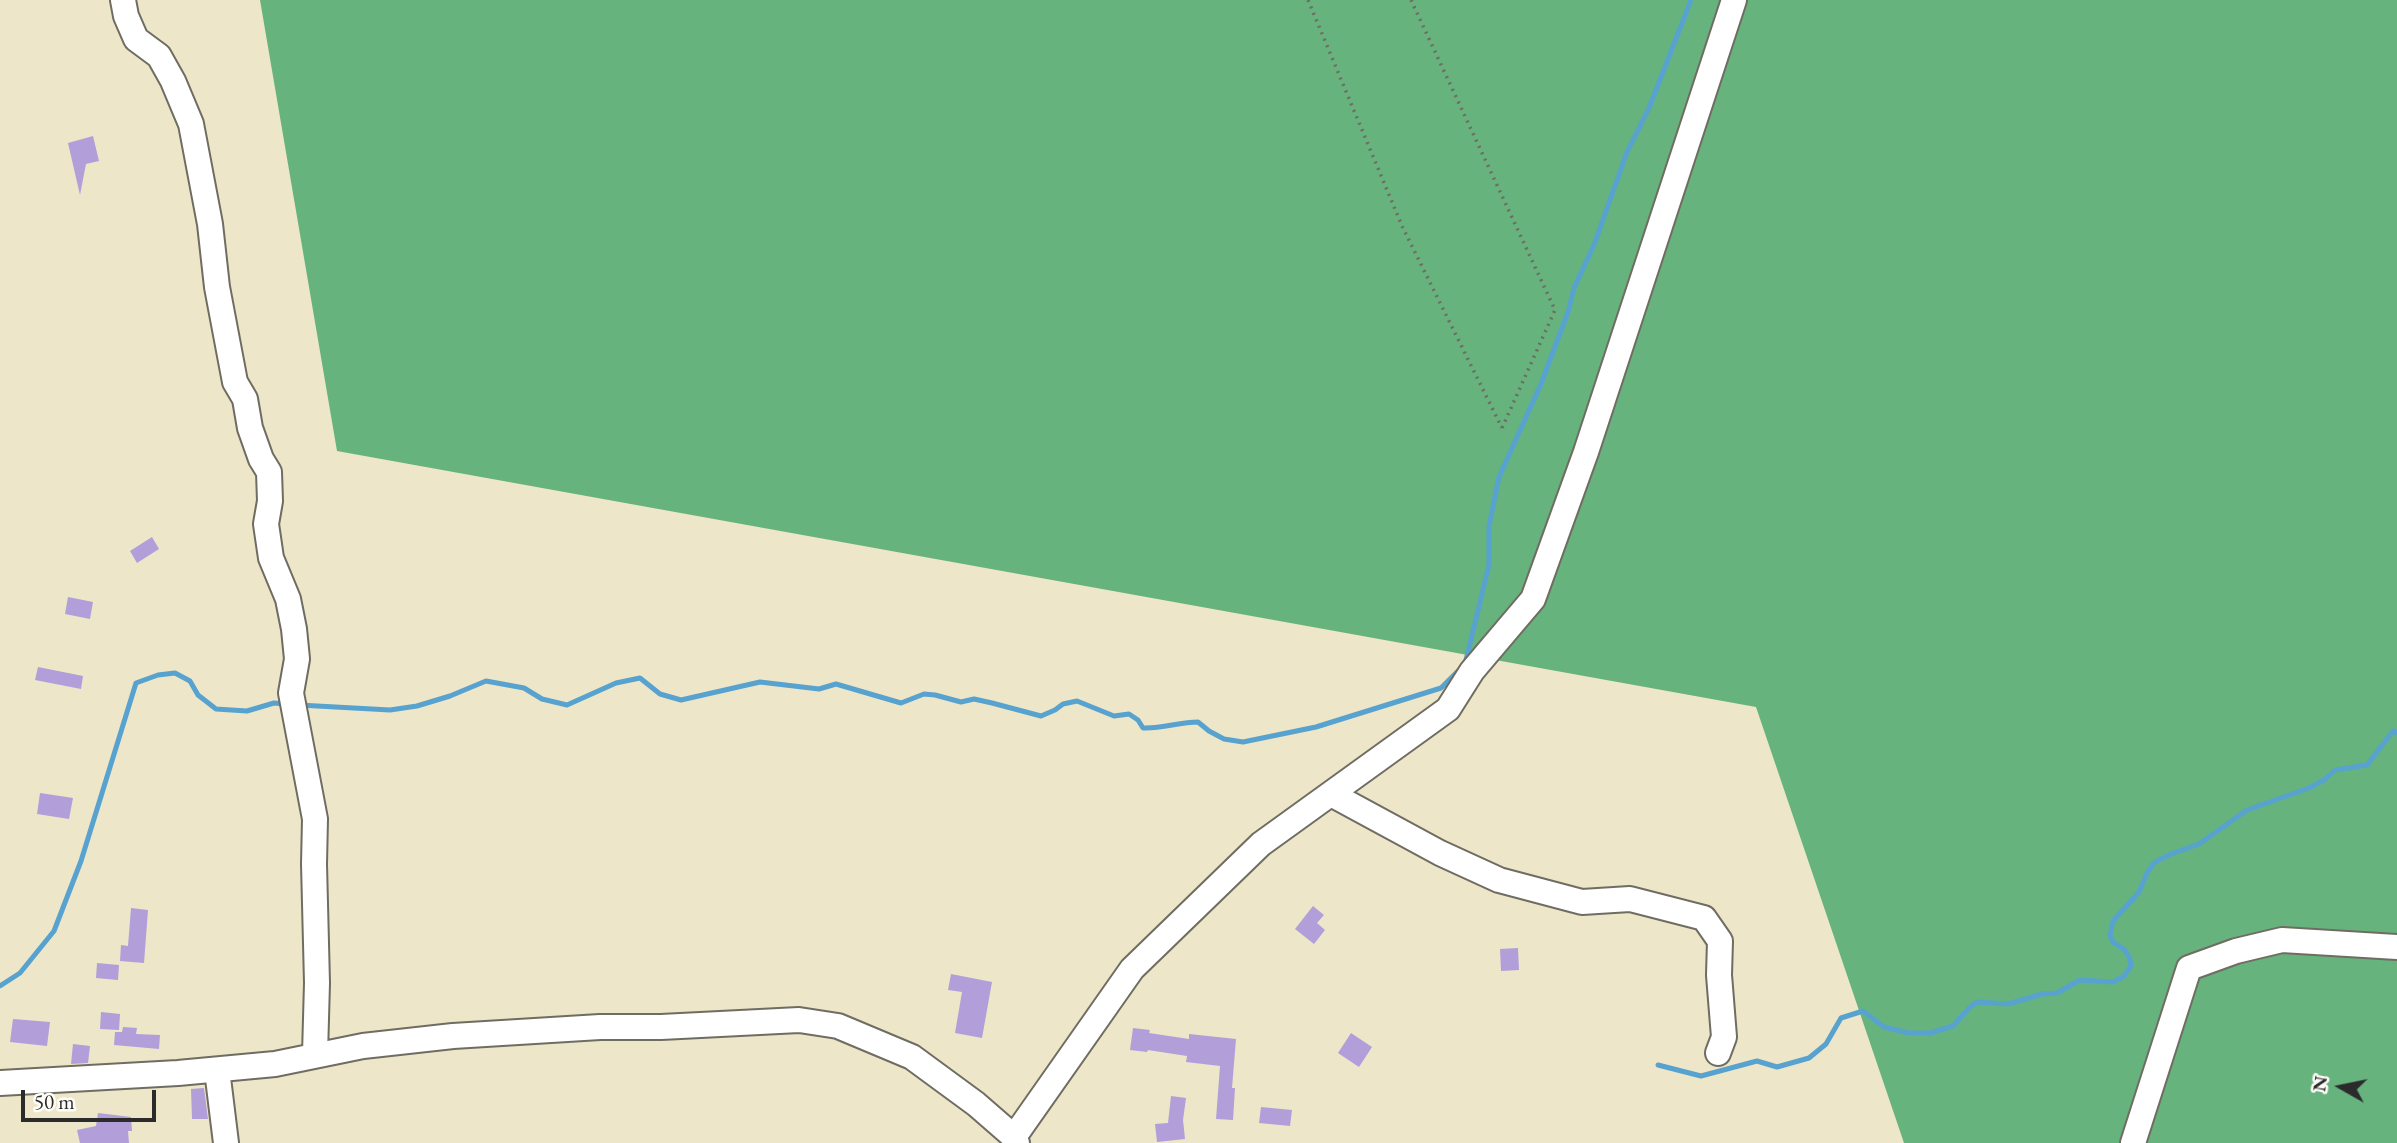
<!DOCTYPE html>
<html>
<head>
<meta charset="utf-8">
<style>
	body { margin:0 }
	#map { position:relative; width:2397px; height:1143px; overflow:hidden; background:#ede6c9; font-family:"EB Garamond",serif }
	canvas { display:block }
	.north { position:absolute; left:2306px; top:1052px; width:70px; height:70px; -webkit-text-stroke:5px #fdfcf7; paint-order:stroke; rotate:279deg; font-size:19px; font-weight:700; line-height:28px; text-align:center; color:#2b2b2b }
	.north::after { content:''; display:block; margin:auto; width:24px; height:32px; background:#2b2b2b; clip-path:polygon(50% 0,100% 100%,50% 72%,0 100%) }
	.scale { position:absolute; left:21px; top:1090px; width:135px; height:32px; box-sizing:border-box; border:4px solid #2b2b2b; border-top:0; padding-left:9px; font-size:21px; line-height:24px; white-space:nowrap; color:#2b2b2b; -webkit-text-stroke:5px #fdfcf7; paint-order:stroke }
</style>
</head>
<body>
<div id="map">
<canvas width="2397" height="1143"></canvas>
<div class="north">N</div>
<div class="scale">50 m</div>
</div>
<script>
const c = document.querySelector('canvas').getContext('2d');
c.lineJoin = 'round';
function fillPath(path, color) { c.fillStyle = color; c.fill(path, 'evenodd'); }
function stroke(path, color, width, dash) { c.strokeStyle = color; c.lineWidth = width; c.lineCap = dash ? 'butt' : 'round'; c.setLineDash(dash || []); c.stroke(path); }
fillPath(new Path2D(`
	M260 0H2397V1143H1904L1756 707 337 451Z`), '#66b37e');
stroke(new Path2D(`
	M299 705 390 710 417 706 450 696 486 681 524 688 542 699 567 705 616 683 640 678 660 694 681 700 760 682 819 689 836 684 901 703 924 694 935 695 961 702 974 699 992 703 1041 716 1055 710 1063 704 1077 701 1114 716 1129 714 1138 720 1143 728C1162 729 1179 722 1198 722L1209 731 1224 739 1243 742 1316 727 1441 688 1465 664 1489 565V526L1499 477 1541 384 1568 312 1574 288 1594 245 1627 152 1649 108 1691 0
	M0 986 20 973 54 931 81 861 136 683 158 675 175 673 190 681 198 695 216 709 247 711 274 703 286 704
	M1658 1065 1701 1076 1757 1061 1777 1067 1809 1058 1826 1044 1841 1018 1863 1011 1884 1027 1909 1033H1930L1953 1026 1970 1007 1977 1002 2008 1004 2042 994 2057 993 2080 980 2113 982 2124 976 2131 966 2130 959 2125 950 2113 942 2110 935 2113 921 2139 892 2148 871 2155 862 2171 854 2199 844 2247 810 2309 788 2324 780 2335 770 2367 765 2393 731 2397 733`), '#57a2cf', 5);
fillPath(new Path2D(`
	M93 136 99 161 86 164 80 195 68 143Z
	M152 537 159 549 137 563 130 551Z
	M68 597 93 602 90 619 65 614Z
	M38 667 83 676 81 689 35 680Z
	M40 793 73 798 69 819 37 814Z
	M1313 906 1324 915 1317 923 1325 930 1314 944 1295 929Z
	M131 908 148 910 144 963 120 961 121 945 128 946Z
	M1518 948 1519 970 1501 971 1500 949Z
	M97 963 119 965 118 980 96 978Z
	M951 974 992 982 982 1038 955 1033 962 992 948 990Z
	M101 1012 120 1014 119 1030 100 1029Z
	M13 1019 50 1022 47 1046 10 1042Z
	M123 1027 137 1028 136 1034 160 1035 159 1049 114 1045 115 1032H122Z
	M1133 1028 1150 1030 1149 1033 1189 1039V1034L1236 1039 1232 1088H1235L1233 1120 1216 1119 1220 1066 1186 1062 1187 1056 1148 1050 1147 1052 1130 1050Z
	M1351 1033 1372 1047 1359 1067 1338 1053Z
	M73 1044 90 1046 88 1063 71 1064Z
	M204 1088 208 1119H192L191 1089Z
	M1171 1096 1186 1098 1183 1120 1185 1139 1157 1142 1155 1124 1168 1123Z
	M1261 1107 1292 1110 1290 1126 1259 1123Z
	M98 1113 131 1117 132 1131H128L129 1143H80L77 1130 96 1126Z`), '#b29ed9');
const minor = new Path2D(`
	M123 0 126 16 136 39 159 56 173 81 191 124 210 224 217 287 235 382 245 399 250 428 261 459 269 472 270 501 266 524 271 558 288 599 294 629 297 659 291 693 315 819 314 864 317 983 315 1054
	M1331 794 1440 853 1499 880 1582 902 1630 899 1704 918 1720 941 1719 975 1724 1037 1718 1053
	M217 1070 226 1143
	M0 1083 178 1073 275 1064 363 1046 453 1036 600 1027H661L799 1020 838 1026 912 1057 976 1104 1014 1137 1017 1143
	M1014 1137 1132 969 1261 844 1448 709 1472 671 1533 599 1586 452 1734 0
	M2133 1143 2189 968 2236 951 2282 940 2397 947`);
stroke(minor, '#6f6c62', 28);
stroke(new Path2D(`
	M1308 0 1402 226 1502 428
	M1411 0 1555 310 1502 428`), '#6f6c62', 3.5, [2, 5]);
stroke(minor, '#fff', 24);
</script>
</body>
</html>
